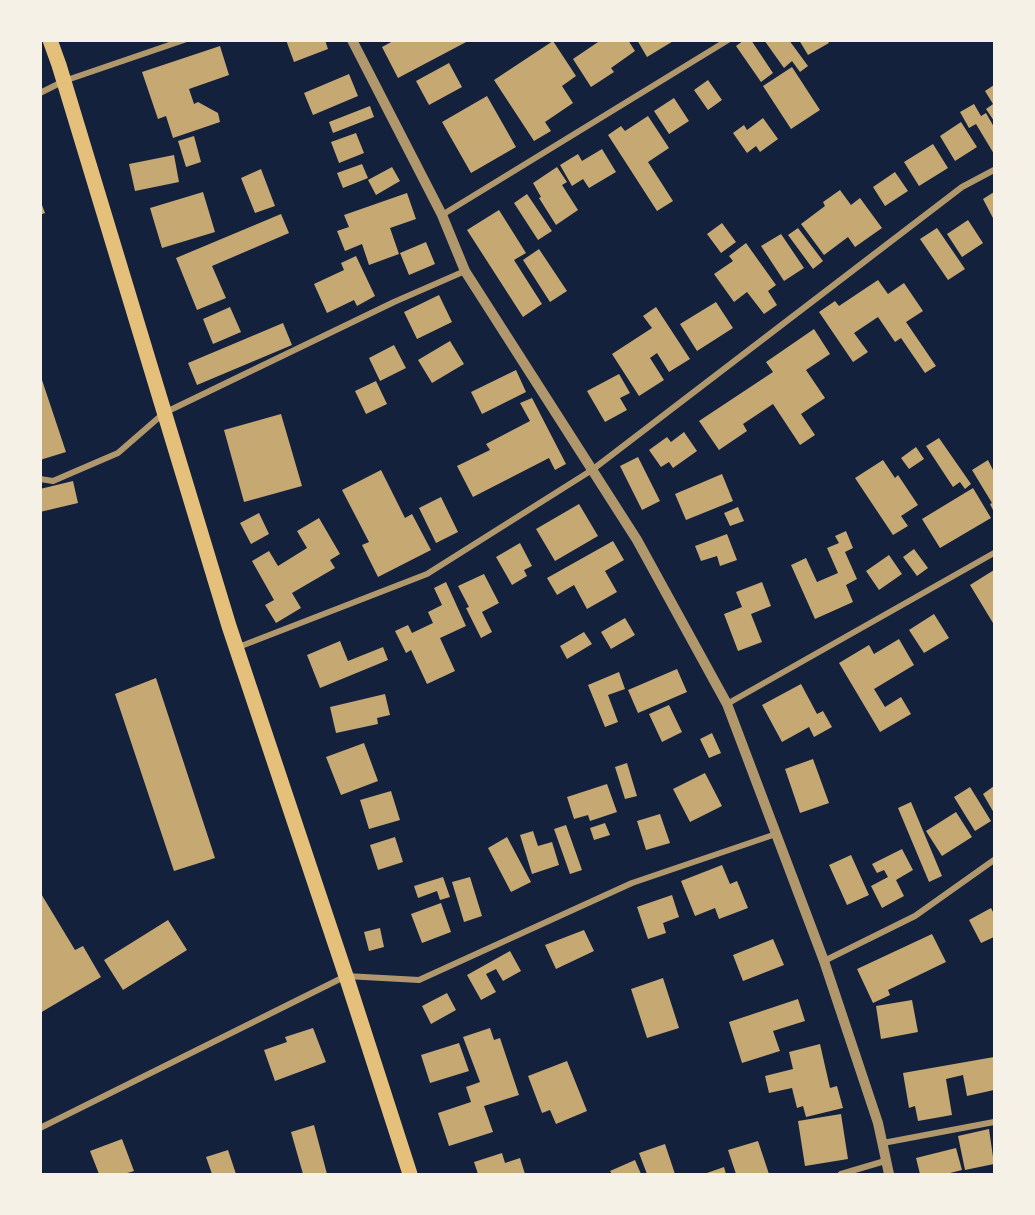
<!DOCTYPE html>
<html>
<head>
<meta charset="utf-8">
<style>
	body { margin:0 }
	#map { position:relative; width:1035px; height:1215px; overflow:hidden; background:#14213d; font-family:Lora,serif }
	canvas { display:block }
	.frame { position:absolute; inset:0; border:42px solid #f6f1e7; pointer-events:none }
</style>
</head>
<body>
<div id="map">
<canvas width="1035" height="1215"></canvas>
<div class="frame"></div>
</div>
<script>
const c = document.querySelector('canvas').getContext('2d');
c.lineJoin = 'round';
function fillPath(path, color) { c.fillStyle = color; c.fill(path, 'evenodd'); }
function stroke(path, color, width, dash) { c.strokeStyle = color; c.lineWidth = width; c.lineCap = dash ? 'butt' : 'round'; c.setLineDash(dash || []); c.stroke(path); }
fillPath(new Path2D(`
	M286 40H325L328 49 294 62Z
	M395 40H470L398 78 382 47Z
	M601 40H628L635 51 611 68 614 72 591 87 573 59Z
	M637 40H675L647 57Z
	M744 40H751L773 73 761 82 736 46Z
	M764 40H789L808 66 800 72 792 61 784 68Z
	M799 40H827L829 43 808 55Z
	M553 41 576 76 562 86 573 103 545 122 551 131 534 141 494 80Z
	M220 46 229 75 189 89 194 104 198 102 218 113 220 122 173 138 166 116 158 119 142 72Z
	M449 63 462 87 429 105 416 81Z
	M792 67 820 110 791 129 763 86Z
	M349 74 358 96 313 115 304 93Z
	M708 80 722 100 708 110 694 90Z
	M994 85V121L986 109 993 104 985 91Z
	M487 96 516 147 471 173 442 122Z
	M674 98 689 121 669 134 654 111Z
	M974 104 981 116 986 113 994 127V154L976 124 969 128 960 112Z
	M370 106 374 117 333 133 329 122Z
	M648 116 669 148 648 162 673 201 657 211 608 135 621 126 625 131Z
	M763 118 778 139 760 152 756 146 747 153 733 133 744 125 747 130Z
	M961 122 977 147 955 161 940 136Z
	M356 133 364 153 339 163 331 142Z
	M194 136 201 162 186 167 178 141Z
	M933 144 948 168 919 186 904 162Z
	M602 149 616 172 589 188 583 179 572 186 560 165 578 154 582 161Z
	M174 155 179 182 135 191 129 164Z
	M362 164 368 178 343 188 337 173Z
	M392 167 400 181 376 195 368 180Z
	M557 167 567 182 562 185 578 210 556 225 539 198 541 197 533 183Z
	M261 169 275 206 255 213 241 178Z
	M895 172 908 191 885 206 873 187Z
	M840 190 851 205 860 198 882 228 855 247 848 237 824 255 801 224 825 206 823 202Z
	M203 192 215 232 162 248 150 208Z
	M994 192V220L983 199Z
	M407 193 416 219 390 228 399 254 369 265 362 244 345 251 337 231 349 227 344 215Z
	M527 194 552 231 538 240 514 203Z
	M40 200 45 213 40 215Z
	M499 210 526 253 514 260 542 304 523 317 467 230Z
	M281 214 289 233 212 266 226 298 197 310 176 258Z
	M968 220 983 243 962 257 947 234Z
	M722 223 736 242 721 253 707 234Z
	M798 228 823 261 813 269 788 235Z
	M937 228 965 269 948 280 920 239Z
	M781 234 804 268 784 281 761 246Z
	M426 242 435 264 409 275 400 253Z
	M746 243 776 285 768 291 777 305 764 314 747 292 734 302 714 274 733 261 729 256Z
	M539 249 567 291 550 302 523 260Z
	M356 256 375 296 357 306 354 300 327 313 314 284 344 270 341 263Z
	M878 280 888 294 904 283 923 311 906 322 936 366 925 373 901 338 895 342 878 317 854 333 868 352 853 362 819 312 835 301 839 306Z
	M439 295 452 322 417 339 404 312Z
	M716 302 733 328 697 351 680 324Z
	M230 307 241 332 213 344 203 319Z
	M656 307 690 359 669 372 657 353 650 358 664 380 639 396 612 354 652 328 643 316Z
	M283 323 292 345 197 385 188 363Z
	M814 329 830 354 806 370 825 398 801 414 815 435 800 445 773 404 743 424 747 431 719 450 699 421 773 372 766 362Z
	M450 341 464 364 432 383 418 360Z
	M394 345 406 368 380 381 369 358Z
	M516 370 526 392 482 414 471 392Z
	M40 374 66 452 40 460Z
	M619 374 630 393 620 398 627 410 605 422 587 391Z
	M376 381 387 404 366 414 355 391Z
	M532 398 566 464 555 470 549 458 473 497 457 466 490 450 486 444 530 421 520 403Z
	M281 414 302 486 244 502 224 430Z
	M684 432 697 451 673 468 669 462 661 467 649 450 667 437 671 442Z
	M939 438 971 484 965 489 960 482 953 487 926 446Z
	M916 447 924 459 909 469 901 458Z
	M638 457 660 501 642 510 620 466Z
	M883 460 895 478 898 475 918 505 901 516 908 526 893 535 855 478Z
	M988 460 994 472V512L990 504 992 503 972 470Z
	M381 470 405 518 412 514 431 550 378 577 362 545 369 542 342 490Z
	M722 474 733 501 686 520 675 494Z
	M73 481 78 503 40 512V489Z
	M973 488 991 518 940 548 922 519Z
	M441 497 458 532 436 543 419 508Z
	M579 504 598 536 555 561 536 529Z
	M738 507 744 521 730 526 724 513Z
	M259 513 269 534 251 544 240 523Z
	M319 518 340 554 330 560 335 568 292 593 301 608 276 623 265 605 274 600 252 561 269 551 278 566 307 548 297 531Z
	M846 531 853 548 845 552 857 579 846 585 853 602 815 619 791 565 806 558 817 582 838 573 827 548 839 543 835 536Z
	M727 534 737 560 720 566 717 556 701 561 695 546Z
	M613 541 624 560 605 571 617 592 587 609 574 585 557 595 547 578Z
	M520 543 532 566 524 570 527 576 512 585 496 557Z
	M914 549 928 568 917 576 903 557Z
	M889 555 902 574 879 590 866 571Z
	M994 570V621L993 623 970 585Z
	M484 574 499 603 482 612 492 632 481 638 466 608 469 607 458 586Z
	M446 582 466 626 440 638 455 671 427 684 411 650 406 653 395 631 408 625 412 633 433 623 428 612 442 605 434 588Z
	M762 582 771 606 751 614 762 642 738 651 724 614 742 607 736 592Z
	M934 614 949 638 924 653 909 630Z
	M625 618 635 635 611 649 601 632Z
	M584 632 592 644 567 659 560 646Z
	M899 639 914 665 874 689 885 707 901 697 911 714 880 732 839 663 869 645 874 654Z
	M340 641 348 661 383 647 388 660 320 688 307 655Z
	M677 669 687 692 638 713 628 690Z
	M619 672 625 689 608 695 618 722 605 727 588 685Z
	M156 678 215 858 174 871 115 694Z
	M801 684 817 714 823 711 832 727 814 737 809 727 782 742 762 705Z
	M385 694 390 715 377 718 378 724 336 733 330 707Z
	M669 705 682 732 662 742 649 714Z
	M712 733 721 753 709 758 700 739Z
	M364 743 378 781 341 795 326 757Z
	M813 759 829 803 800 813 785 769Z
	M627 763 637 796 625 799 615 767Z
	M705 773 722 806 690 822 673 789Z
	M607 784 617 812 590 821 588 815 574 819 567 797Z
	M994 786V813L983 794Z
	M970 787 991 821 975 831 954 797Z
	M391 791 400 820 369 829 360 800Z
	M911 802 942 876 929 882 898 808Z
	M956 812 972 837 942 856 926 831Z
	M660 814 670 843 646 850 637 821Z
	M605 823 610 835 594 840 590 828Z
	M566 825 582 870 570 874 554 829Z
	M533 831 538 846 552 842 559 865 532 874 520 835Z
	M395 837 403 862 378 870 370 845Z
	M507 837 531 882 511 892 488 848Z
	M902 849 913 870 896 880 904 896 882 908 871 886 888 877 884 870 877 873 872 864Z
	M851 855 869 895 847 905 829 865Z
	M722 865 730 884 737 881 748 908 719 919 715 908 695 916 681 881Z
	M443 877 450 897 440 900 437 891 418 898 414 886Z
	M470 877 482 916 464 922 452 882Z
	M40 892 75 950 83 946 101 977 40 1013Z
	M672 895 679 917 663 923 666 933 648 939 637 907Z
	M441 903 451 932 422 943 411 914Z
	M991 908 994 914V937L981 943 969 920Z
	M168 920 187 950 123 990 104 960Z
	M380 928 384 947 369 951 364 932Z
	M584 930 594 951 556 969 545 945Z
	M932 934 946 962 888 990 890 995 873 1003 857 969Z
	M773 939 784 965 743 981 733 955Z
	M510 951 521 971 503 981 496 969 486 974 496 992 481 1000 467 975Z
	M663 978 679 1028 647 1038 631 989Z
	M447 993 456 1010 431 1024 422 1006Z
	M798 999 805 1021 773 1031 780 1051 742 1063 729 1022Z
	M912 1000 918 1032 881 1039 876 1006Z
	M313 1028 326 1062 275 1081 264 1050 287 1042 285 1037Z
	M490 1028 494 1040 500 1038 519 1095 484 1106 493 1132 449 1146 438 1113 471 1102 466 1087 480 1082 463 1037Z
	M459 1043 469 1071 430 1083 421 1055Z
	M820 1044 830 1088 837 1086 843 1108 806 1117 803 1106 797 1108 792 1088 769 1093 765 1076 793 1069 789 1052Z
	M994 1057V1090L967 1096 963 1075 946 1079 952 1115 918 1121 915 1106 909 1108 903 1073Z
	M567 1061 587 1111 556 1124 550 1110 542 1113 528 1076Z
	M841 1114 848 1159 805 1166 798 1121Z
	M314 1125 327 1174H303L291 1132Z
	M989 1129 994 1164 965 1170 958 1136Z
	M122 1139 134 1171 124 1174H99L90 1151Z
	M758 1141 769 1174H736L728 1150Z
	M665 1144 675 1174H647L639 1153Z
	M956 1148 962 1170 946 1174H920L916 1158Z
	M228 1150 236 1174H212L206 1157Z
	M502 1153 505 1163 520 1158 525 1174H478L474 1162Z
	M635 1160 641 1174H612L610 1171Z
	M724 1167 726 1174H704Z`), '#c6a872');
stroke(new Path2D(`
	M40 93 64 81 184 40
	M442 215 728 40
	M40 479 53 481 118 453 164 413 394 302 465 271
	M236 648 427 574 592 470 962 187 994 170
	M727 704 994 553
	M824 961 915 916 994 860
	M40 1128 346 976 419 980 632 883 776 834
	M883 1143 994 1122
	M841 1174 885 1161`), '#b1986c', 6);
stroke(new Path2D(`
	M352 40 442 215 465 271 637 540 727 704 824 961 878 1123 889 1174`), '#b1986c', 10);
stroke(new Path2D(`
	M50 40 59 65 229 626 346 976 410 1174`), '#e5c07b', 15);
</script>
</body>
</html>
